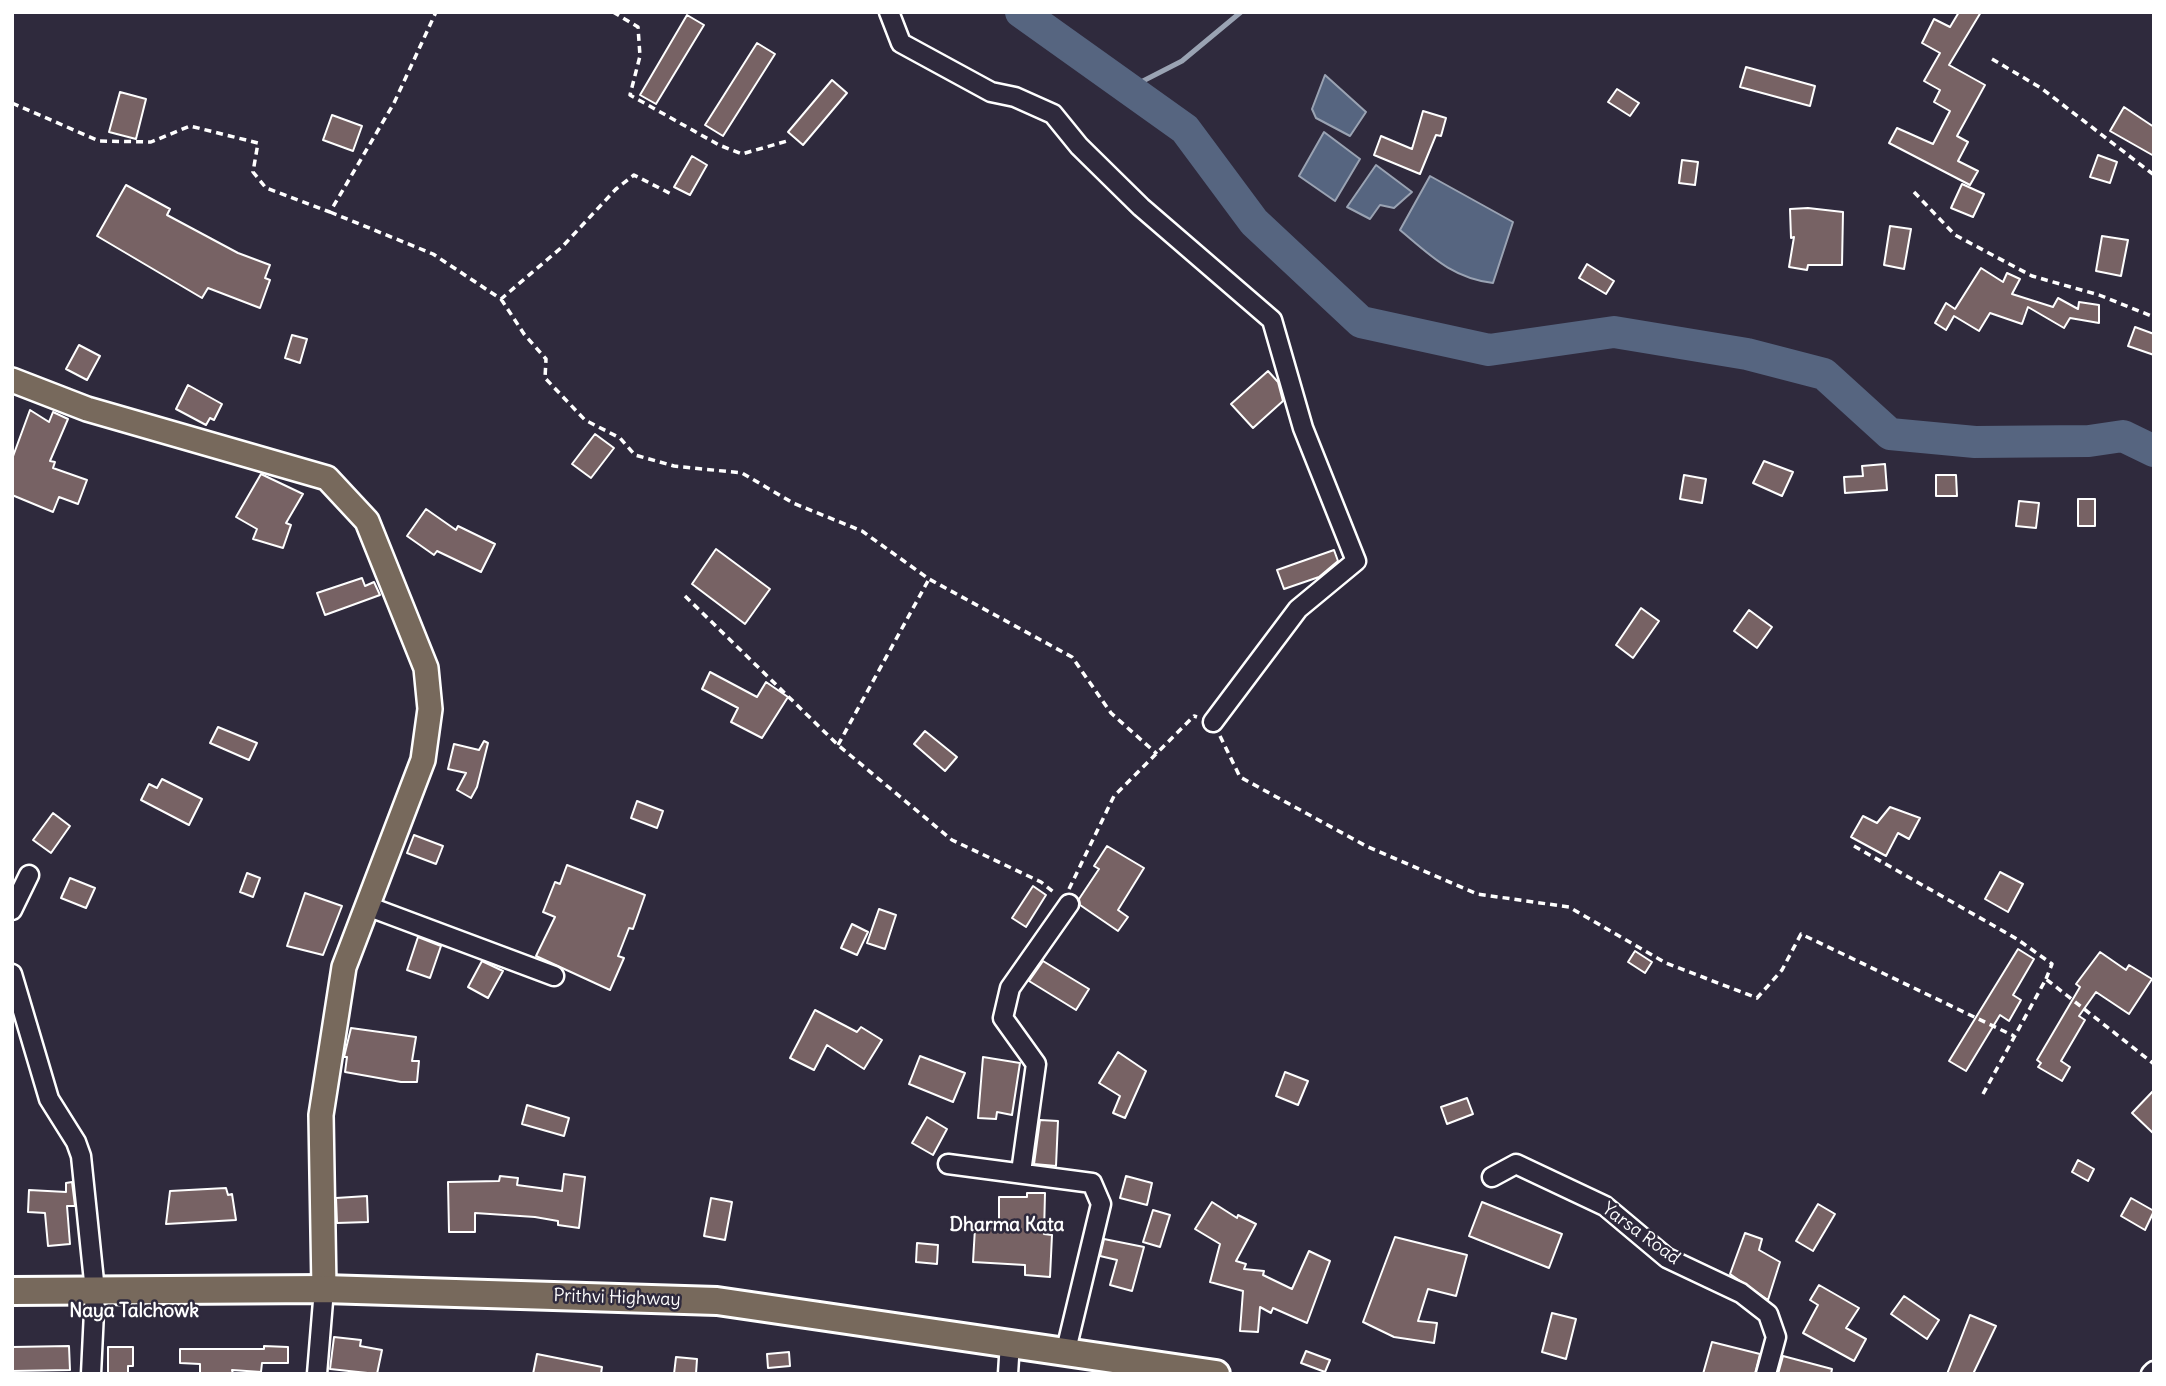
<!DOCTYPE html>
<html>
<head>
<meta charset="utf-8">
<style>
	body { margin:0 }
	#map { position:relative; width:2166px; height:1386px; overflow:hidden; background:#2f2a3d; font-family:Delius,sans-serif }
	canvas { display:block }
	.frame { position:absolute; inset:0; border:14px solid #fff; pointer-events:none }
</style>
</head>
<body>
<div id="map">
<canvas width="2166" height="1386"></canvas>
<div class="frame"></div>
</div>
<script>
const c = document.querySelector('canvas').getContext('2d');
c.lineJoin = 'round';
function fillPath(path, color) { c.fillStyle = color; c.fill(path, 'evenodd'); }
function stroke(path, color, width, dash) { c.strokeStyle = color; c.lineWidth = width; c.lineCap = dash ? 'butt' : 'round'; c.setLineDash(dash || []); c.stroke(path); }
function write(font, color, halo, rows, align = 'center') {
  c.font = font + ' Delius,sans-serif'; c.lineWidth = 5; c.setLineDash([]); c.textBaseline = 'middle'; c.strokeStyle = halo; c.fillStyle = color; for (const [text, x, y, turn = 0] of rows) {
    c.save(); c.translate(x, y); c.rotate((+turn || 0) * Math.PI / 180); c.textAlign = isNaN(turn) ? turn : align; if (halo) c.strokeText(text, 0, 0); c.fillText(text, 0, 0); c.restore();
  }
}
const water = new Path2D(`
	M1325 75 1366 112 1350 136 1316 118 1312 109Z
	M1324 132 1360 159 1335 201 1299 176Z
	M1376 165 1412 192 1394 208 1380 205 1370 219 1347 207Z
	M1430 176 1513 222 1493 283C1452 278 1431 256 1400 230Z`);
fillPath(water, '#566580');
stroke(water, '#9aa3b3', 2);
stroke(new Path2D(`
	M1095 65 1141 82 1182 61 1241 12`), '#9aa3b3', 5);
stroke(new Path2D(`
	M1021 12 1185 129 1254 222 1361 322 1489 350 1614 332 1747 354 1824 374 1890 434 1975 442 2089 441 2123 436 2154 451`), '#566580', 32);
const building = new Path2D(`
	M1959 12H1981L1949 65 1985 85 1957 136 1968 142 1958 161 1978 171 1970 185 1889 143 1897 128 1933 144 1950 111 1934 102 1940 90 1924 81 1940 53 1922 43 1934 19 1950 27Z
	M687 15 704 25 656 104 640 95Z
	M757 43 775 54 723 136 705 125Z
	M1746 67 1815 86 1810 106 1740 87Z
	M832 80 847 93 803 145 788 132Z
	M1617 89 1639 103 1630 116 1608 102Z
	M120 92 146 99 136 139 109 132Z
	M2124 107 2154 127V156L2110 131Z
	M1423 111 1446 118 1441 136 1436 135 1420 174 1374 155 1381 136 1412 149Z
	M332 115 362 126 353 151 323 140Z
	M2098 155 2117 162 2110 183 2090 177Z
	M692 156 707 165 690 195 674 187Z
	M1682 160 1698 162 1695 185 1679 183Z
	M1962 184 1984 194 1973 217 1951 208Z
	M126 185 170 209 167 215 238 253 270 265 265 278 270 280 260 308 208 288 202 298 97 236Z
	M1808 208 1843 212 1842 265H1808L1807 270 1789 267 1794 237 1791 238 1790 209Z
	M1890 226 1911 229 1904 269 1884 265Z
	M2102 236 2128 240 2121 276 2096 271Z
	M1587 264 1614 281 1606 294 1579 278Z
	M1981 268 2003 282 2007 273 2020 279 2012 294 2053 307 2058 298 2078 309 2079 302 2099 305V323L2070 318 2064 328 2028 307 2022 324 1990 313 1979 331 1954 316 1946 330 1935 323 1946 303 1955 309Z
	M2135 327 2154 334V355L2128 346Z
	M292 335 307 339 300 363 285 358Z
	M79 345 100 356 87 380 66 369Z
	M1268 371 1278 382 1283 401 1253 428 1231 404Z
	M188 385 222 404 214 420 210 418 206 425 176 409Z
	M30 410 49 422 53 412 68 419 50 461 55 462 53 468 87 480 78 504 59 497 53 512 12 495V459Z
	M595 434 614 448 591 478 572 464Z
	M1764 461 1793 472 1782 496 1753 483Z
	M1885 464 1887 490 1845 493 1844 477 1863 476 1862 466Z
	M261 474 303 494 286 523 291 525 283 548 253 539 257 529 236 517Z
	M1684 475 1706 479 1702 503 1680 499Z
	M1936 475H1956L1957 496H1936Z
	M2078 499H2095V526H2078Z
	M2019 501 2039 503 2036 528 2016 526Z
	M426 509 456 530 458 526 495 544 481 572 437 551 434 555 407 536Z
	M716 549 770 589 745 624 692 584Z
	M1334 550 1338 561 1319 577 1284 589 1277 570Z
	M362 578 365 586 374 582 380 595 325 615 317 593Z
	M1641 608 1659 621 1633 658 1616 645Z
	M1749 610 1772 627 1757 648 1734 631Z
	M710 672 757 697 766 682 788 697 762 738 731 722 738 708 702 689Z
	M218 727 257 743 249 760 210 743Z
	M925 731 957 757 945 771 914 744Z
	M484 741 488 743 477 787 471 798 457 790 466 773 448 769 454 744 479 750Z
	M162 779 202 799 189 825 141 800 149 784 157 788Z
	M637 801 663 811 657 828 631 818Z
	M1890 807 1920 818 1909 839 1898 833 1886 856 1851 837 1863 816 1877 823Z
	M53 813 70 826 51 853 33 840Z
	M414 835 443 846 436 864 407 853Z
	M1107 846 1144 868 1118 910 1128 917 1118 931 1080 905 1079 899 1099 869 1094 866Z
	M567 865 645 895 633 929 629 928 618 956 624 958 610 990 536 956 555 917 543 912 555 882 560 884Z
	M2000 872 2023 884 2008 912 1985 899Z
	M247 873 260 878 253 897 240 892Z
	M70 878 95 888 86 908 61 898Z
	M1033 886 1046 895 1026 927 1012 918Z
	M305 893 342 906 323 955 287 946Z
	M879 909 896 915 885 949 867 943Z
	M852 924 868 932 857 955 841 948Z
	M418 937 441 946 430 978 407 970Z
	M2018 949 2034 959 2013 995 2021 1000 2009 1021 2000 1015 1966 1071 1949 1061Z
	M1635 951 1652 962 1645 973 1628 962Z
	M2100 952 2126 970 2129 965 2152 979 2129 1014 2096 992 2079 1016 2085 1020 2061 1061 2070 1067 2062 1081 2038 1067 2041 1063 2037 1060 2080 987 2076 984Z
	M482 961 503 971 488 998 468 987Z
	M1043 961 1089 989 1076 1010 1029 981Z
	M815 1010 857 1032 861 1027 882 1040 864 1069 827 1045 814 1070 790 1058Z
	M351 1028 416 1037 412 1061H419L417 1082H401L345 1072 347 1057H344Z
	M1118 1052 1146 1071 1125 1118 1113 1113 1120 1096 1099 1083Z
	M920 1056 965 1073 953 1102 909 1084Z
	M983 1057 1020 1063 1012 1115 997 1112 996 1119 978 1118Z
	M1285 1072 1308 1081 1298 1105 1276 1096Z
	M2154 1090V1134L2132 1113Z
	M1467 1098 1473 1114 1447 1124 1441 1107Z
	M527 1105 569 1118 564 1136 522 1124Z
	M927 1117 947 1129 933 1155 912 1143Z
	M1040 1120 1058 1121 1056 1166 1034 1164Z
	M2078 1160 2094 1169 2088 1181 2072 1172Z
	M564 1174 585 1177 579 1228 558 1225V1221L535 1217 475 1213V1232H449L448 1182 499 1181 500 1176 518 1178 517 1185 562 1191Z
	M1126 1176 1152 1183 1147 1205 1120 1198Z
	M72 1182 75 1206H67L70 1244 48 1246 45 1213 28 1212 29 1190 66 1192V1183Z
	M226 1188 228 1195 232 1194 236 1220 166 1224 170 1191Z
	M1027 1193H1045L1044 1234 1052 1235 1050 1277 1025 1275V1265L973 1262 975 1228 999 1229V1197H1027Z
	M367 1196 368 1222 337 1223 336 1198Z
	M711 1198 732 1202 725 1240 704 1236Z
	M2131 1198 2154 1211 2145 1230 2121 1216Z
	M1212 1202 1237 1218 1238 1215 1256 1224 1236 1261 1246 1264 1244 1269 1264 1271 1263 1275 1292 1289 1309 1251 1330 1261 1307 1323 1273 1308 1271 1313 1260 1307 1258 1332 1240 1331 1243 1291 1210 1282 1220 1244 1195 1229Z
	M1482 1202 1562 1234 1549 1268 1469 1236Z
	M1818 1204 1835 1214 1813 1251 1796 1241Z
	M1153 1210 1170 1215 1160 1247 1143 1242Z
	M1745 1233 1762 1239 1759 1250 1780 1262 1768 1300 1730 1274Z
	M1395 1237 1467 1255 1456 1296 1428 1289 1418 1321 1437 1323 1434 1343 1394 1337 1363 1322Z
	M1104 1239 1144 1247 1132 1291 1110 1285 1117 1260 1100 1256Z
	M917 1243 938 1245 937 1264 916 1262Z
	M1819 1285 1859 1308 1846 1328 1866 1339 1854 1361 1803 1333 1818 1305 1810 1300Z
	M1904 1296 1939 1320 1927 1339 1891 1314Z
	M1552 1313 1576 1319 1566 1359 1542 1352Z
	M1970 1315 1996 1326 1973 1374H1947Z
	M334 1337 361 1340 360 1346 382 1350 377 1374 330 1369Z
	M1712 1342 1760 1354 1755 1374H1703Z
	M69 1346 70 1370 12 1371V1347Z
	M264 1346 288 1347V1363H262L261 1372 232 1370 233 1374H200V1364L180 1363V1349H264Z
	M108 1347H133V1366H128V1374H108Z
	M1306 1351 1330 1360 1325 1372 1301 1363Z
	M789 1352 790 1366 768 1368 767 1354Z
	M537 1354 602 1367 601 1374H533Z
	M1783 1356 1832 1369 1831 1374H1778Z
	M676 1357 697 1359 696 1374H674Z`);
fillPath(building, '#776264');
stroke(building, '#fff', 2);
const minor = new Path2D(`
	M889 12 901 43 991 92 1015 97 1053 114 1079 146 1141 207 1272 320 1303 428 1356 561 1298 609 1213 722
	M367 906 554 976
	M12 910 29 875
	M12 974 49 1099 76 1142 81 1156 95 1291 91 1374
	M948 1164 1092 1183 1101 1204 1066 1350
	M1021 1172 1036 1064 1003 1018 1010 988 1069 904
	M1492 1177 1516 1164 1605 1206 1667 1258 1741 1293 1768 1314 1776 1337 1766 1374
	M317 1374 324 1289
	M1008 1374 1010 1342
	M2151 1374 2154 1371`);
const major = new Path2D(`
	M12 380 87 409 327 478 367 521 426 668 430 709 423 760 344 967 321 1115 324 1289`);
const highway = new Path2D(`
	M12 1291 324 1289 717 1301 1216 1374`);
stroke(minor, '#fff', 23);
stroke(major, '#fff', 28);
stroke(highway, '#fff', 32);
stroke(new Path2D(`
	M613 12 638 27 640 56 630 95 719 145 742 154 787 141
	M1992 59 2041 88 2154 175
	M12 103 99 141 151 142 190 126 258 143 253 172 266 188 330 212 394 103 436 12
	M1914 192 1955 235 2032 276 2099 295 2154 317
	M330 212 433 254 501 299 562 247 616 189 634 175 673 195
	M501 299 524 334 546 359 545 378 585 420 620 438 635 455 674 466 742 473 793 503 862 531 929 579 1072 657 1111 713 1157 754
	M685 596 838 745 952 840 1041 882 1056 894
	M1220 736 1240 777 1366 846 1477 894 1569 907 1666 963 1757 998 1782 970 1801 934 2014 1036
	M838 745 929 579
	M1854 846 2017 939 2052 964 2046 979
	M1069 889 1114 796 1194 716 1197 717
	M1983 1094 2046 979 2154 1064`), '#fff', 3.5, [7, 5]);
stroke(minor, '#2f2a3d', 18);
stroke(major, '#77695c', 23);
stroke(highway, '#77695c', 26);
write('18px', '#fff', '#2f2a3d', [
	["Yarsa Road",1641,1234,36],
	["Prithvi Highway",617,1298,2]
]);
write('bold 19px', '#fff', '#2f2a3d', [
	["Dharma Kata",1007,1226],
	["Naya Talchowk",134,1312]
]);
</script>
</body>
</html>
